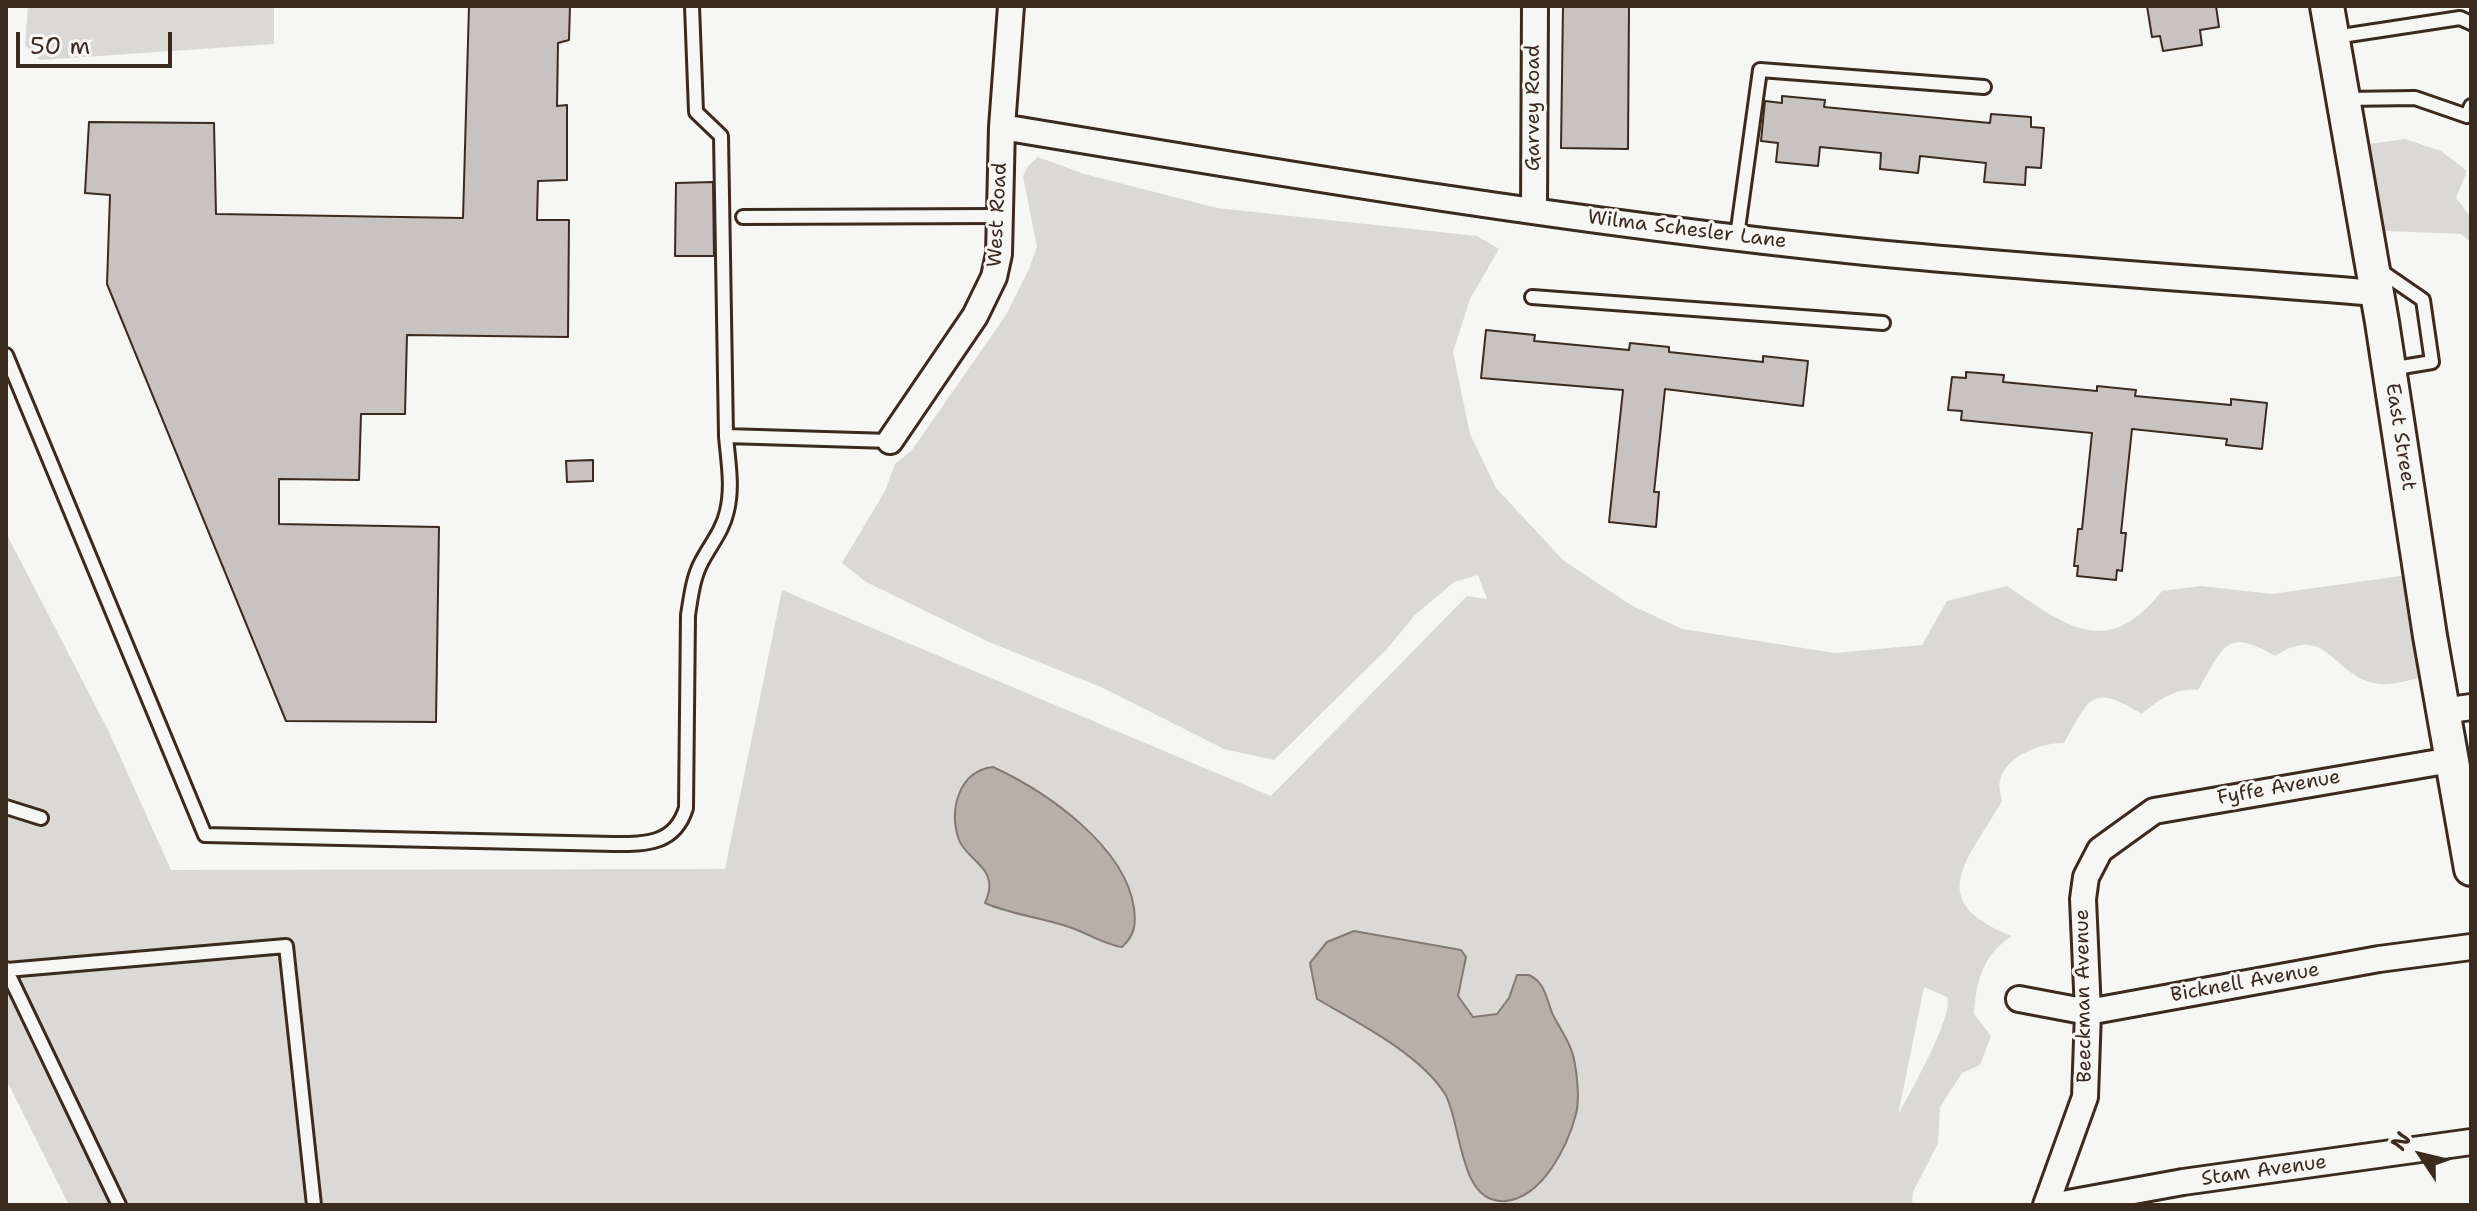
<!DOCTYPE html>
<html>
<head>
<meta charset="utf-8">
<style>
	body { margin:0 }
	#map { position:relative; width:2477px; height:1211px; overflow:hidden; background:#f6f6f2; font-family:"Shantell Sans",sans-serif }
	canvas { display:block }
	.frame { position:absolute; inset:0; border:8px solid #3b2a1e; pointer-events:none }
	.north { position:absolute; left:2381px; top:1115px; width:80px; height:80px; -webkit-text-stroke:6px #f6f6f2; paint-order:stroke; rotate:305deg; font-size:22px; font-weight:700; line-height:32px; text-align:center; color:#3b2a1e }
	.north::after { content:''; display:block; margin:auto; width:28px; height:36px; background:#3b2a1e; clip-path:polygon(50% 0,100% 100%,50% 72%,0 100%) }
	.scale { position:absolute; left:16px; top:32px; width:156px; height:36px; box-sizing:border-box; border:4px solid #3b2a1e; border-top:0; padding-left:10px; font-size:24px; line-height:28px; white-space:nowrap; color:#3b2a1e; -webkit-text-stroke:6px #f6f6f2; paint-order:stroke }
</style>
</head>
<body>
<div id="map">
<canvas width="2477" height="1211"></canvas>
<div class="frame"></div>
<div class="north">N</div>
<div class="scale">50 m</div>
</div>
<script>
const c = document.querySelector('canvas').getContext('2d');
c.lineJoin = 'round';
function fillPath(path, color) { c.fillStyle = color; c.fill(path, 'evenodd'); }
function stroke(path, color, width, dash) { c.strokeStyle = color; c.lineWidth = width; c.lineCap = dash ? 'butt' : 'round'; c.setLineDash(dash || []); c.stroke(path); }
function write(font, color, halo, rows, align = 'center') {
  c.font = font + ' "Shantell Sans",sans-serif'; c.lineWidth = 6; c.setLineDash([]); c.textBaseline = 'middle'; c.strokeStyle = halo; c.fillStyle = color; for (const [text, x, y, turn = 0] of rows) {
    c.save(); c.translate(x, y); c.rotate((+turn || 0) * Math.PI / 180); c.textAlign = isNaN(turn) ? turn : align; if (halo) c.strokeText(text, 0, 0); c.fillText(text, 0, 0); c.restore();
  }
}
fillPath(new Path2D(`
	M28 6H274V44L40 60 25 45Z
	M2405 139 2441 151 2467 171 2456 198 2471 217V242L2461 234 2365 230 2355 146Z
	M1038 157 1084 174 1217 208 1477 236 1499 249 1470 299 1453 352 1470 434 1496 488 1564 561 1631 605 1682 629 1835 653 1922 645 1947 601 2007 586C2068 627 2107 660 2162 591L2201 586 2271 594 2408 575 2434 674C2418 677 2395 686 2379 684 2333 679 2329 621 2275 656 2225 626 2223 648 2198 690 2177 687 2158 700 2142 714 2091 683 2090 697 2064 743 2042 742 2005 756 2000 781 1998 787 2001 795 2002 801 1967 862 1923 901 2012 936 1983 954 1976 982 1974 1014L1991 1036 1980 1065 1962 1073 1940 1107 1938 1143 1913 1192 1912 1205H69L6 1079V533L109 732 171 870 725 869 782 590 1271 796 1467 596 1487 599 1478 575 1454 582 1415 615 1386 650 1274 760 1224 749 1103 688 989 642 866 582 842 563 885 491 895 464 912 450 1006 315 1029 269 1037 247 1023 176 1028 166ZM1924 987 1947 997C1955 1014 1909 1095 1898 1115Z`), '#dad9d3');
const water = new Path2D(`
	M993 767C1047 792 1125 846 1134 908 1136 925 1135 935 1122 947 1102 944 1088 933 1069 927 1041 917 1012 915 985 903 989 893 992 884 986 873 979 861 964 853 959 840 948 810 959 771 993 767Z
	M1354 931 1461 950 1466 957 1458 996 1473 1017 1497 1014 1509 998 1517 975H1529C1546 983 1546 999 1553 1015 1560 1029 1571 1043 1574 1059 1577 1074 1580 1099 1576 1114 1568 1145 1543 1197 1506 1201 1458 1206 1462 1122 1445 1094 1420 1054 1357 1022 1317 999L1310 963 1327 942Z`);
fillPath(water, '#b6b0a9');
stroke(water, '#857a71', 2);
const building = new Path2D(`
	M469 6H570L569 40 558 43 557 106 567 105V180L538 181 537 220H569L568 337 407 335 405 414H361L359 480 279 479V524L439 527 436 722 286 721 107 284 110 195 85 193 89 122 214 123 216 214 463 218Z
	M1563 6H1629L1628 149 1561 148Z
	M2147 6H2216L2219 27 2200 30 2202 45 2163 51 2160 36 2152 37Z
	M1782 96 1825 100 1824 107 1990 123 1991 114 2031 117V127L2044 128 2041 168 2026 167 2025 185 1984 182 1986 163 1920 156 1918 173 1880 169 1881 153 1820 147 1818 166 1776 162 1778 143 1761 141 1765 101 1782 103Z
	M713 182 714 256H675L676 183Z
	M1486 330 1535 335 1534 341 1629 350 1630 343 1669 347V352L1763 362V356L1808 361 1803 406 1665 389 1654 492H1659L1656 527 1609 522 1623 390 1481 378Z
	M1966 372 2004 375 2003 382 2097 391V386L2136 390 2135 396 2231 405V399L2267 403 2262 449 2226 445 2227 439 2132 429 2121 533H2126L2122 571 2117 570 2116 580 2077 576 2078 566H2074L2078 529H2082L2092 433 1961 420 1962 411 1948 410 1952 377 1966 378Z
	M593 460V481L567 482 566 461Z`);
fillPath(building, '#c8c3be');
stroke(building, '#3b2a1e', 2);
const service = new Path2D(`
	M2335 37 2460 18 2471 23
	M2344 99 2415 98 2467 116 2471 106
	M743 217 998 216
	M1737 236 1760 70 1984 87
	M2378 269 2423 300 2432 362 2390 369
	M1532 297 1883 323
	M6 355 205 835 614 844C647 844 675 844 686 808L688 615C691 597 693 577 702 561 711 544 723 530 727 511 733 486 728 461 726 436L721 136 696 112 692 6
	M726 436 890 441
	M6 807 41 818
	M6 969 119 1205
	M7 970 286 946 314 1205`);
const minor = new Path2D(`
	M1002 127C1285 174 1570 222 1856 251 2029 268 2203 279 2376 293
	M1534 210 1535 6
	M890 441 975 316 994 277 999 254 1002 127 1011 6
	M2443 711 2471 707
	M2019 999 2088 1012 2379 959 2471 947
	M2046 1205 2085 1097 2088 1012 2083 899 2086 877 2100 850 2154 811 2451 760
	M2057 1205 2183 1182 2471 1142`);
const secondary = new Path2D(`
	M2327 6 2382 322 2430 636 2471 869`);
stroke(service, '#3b2a1e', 18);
stroke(minor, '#3b2a1e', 30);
stroke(secondary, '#3b2a1e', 38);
stroke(service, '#f6f6f2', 12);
stroke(minor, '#f6f6f2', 24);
stroke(secondary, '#f6f6f2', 32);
write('20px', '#3b2a1e', '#f6f6f2', [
	["Garvey Road",1534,108,-90],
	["West Road",998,215,-87],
	["Wilma Schesler Lane",1687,230,7],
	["East Street",2400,437,81],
	["Fyffe Avenue",2279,788,-10],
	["Bicknell Avenue",2245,983,-10],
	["Beeckman Avenue",2084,996,-91],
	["Stam Avenue",2264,1171,-8]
]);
</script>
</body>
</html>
